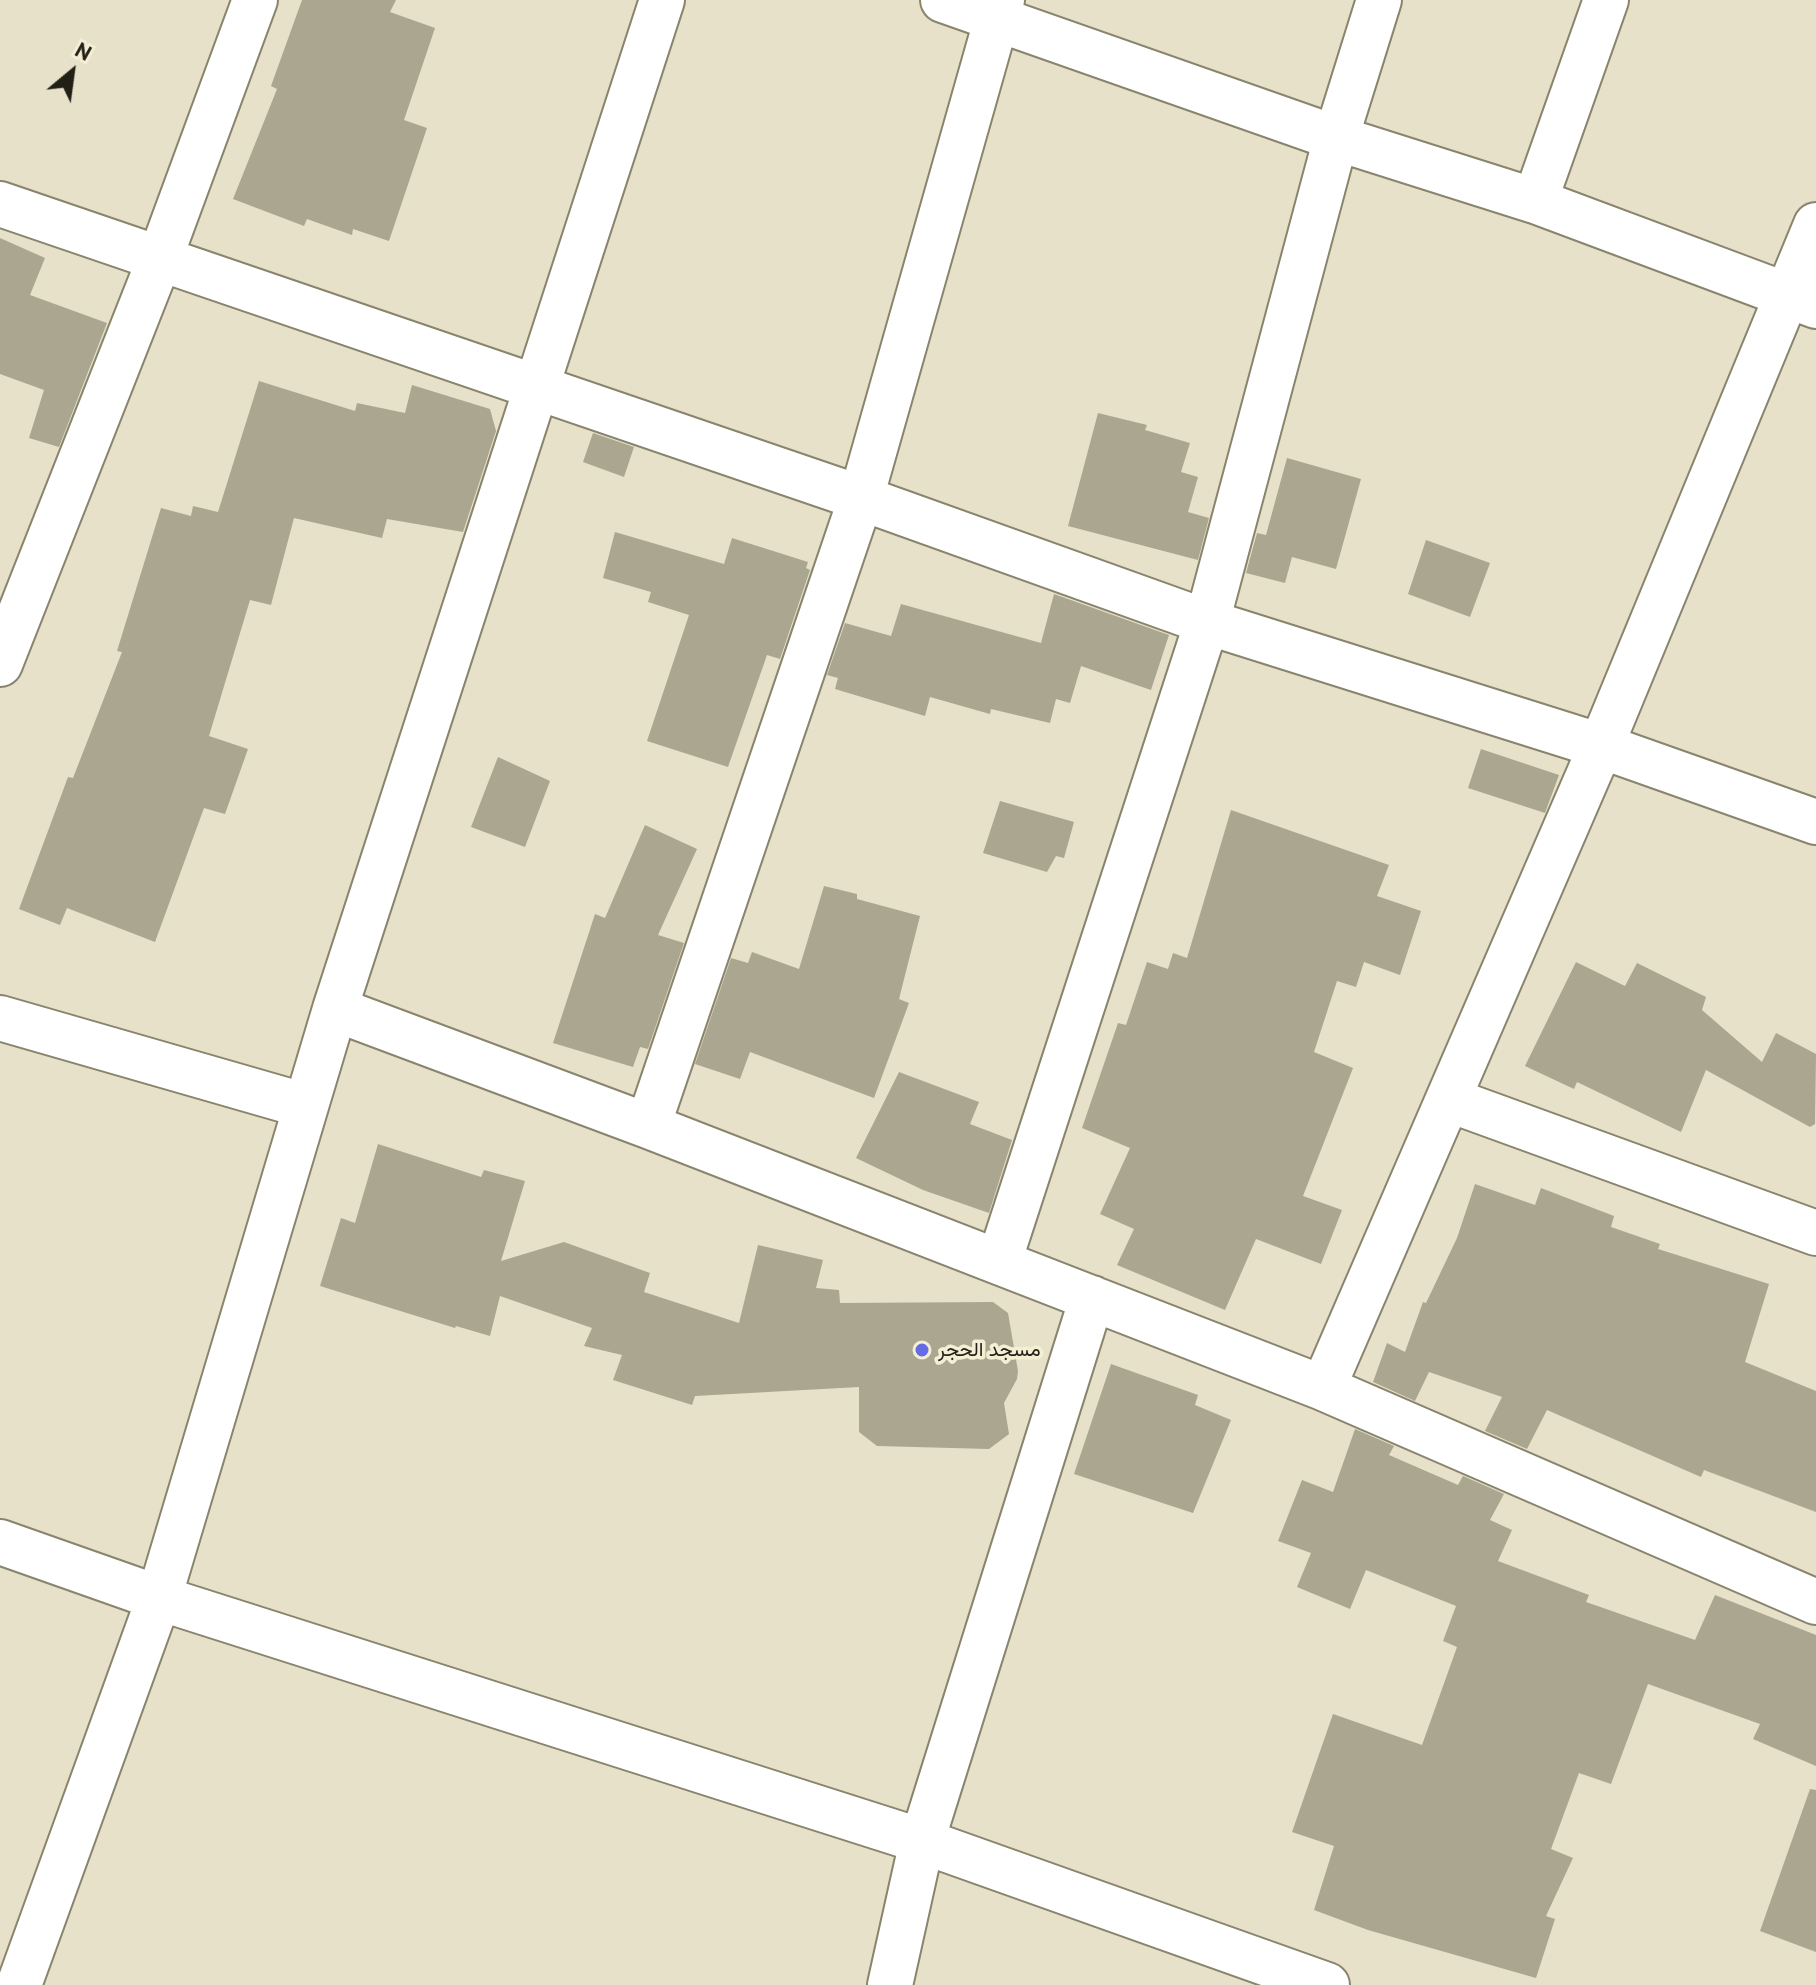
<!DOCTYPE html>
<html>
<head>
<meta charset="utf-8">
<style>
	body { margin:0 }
	#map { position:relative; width:1816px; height:1985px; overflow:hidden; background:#e6e1c8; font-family:"PT Sans",sans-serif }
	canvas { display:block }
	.north { position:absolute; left:32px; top:32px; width:80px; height:80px; -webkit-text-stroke:6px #f4eed5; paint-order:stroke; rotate:29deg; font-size:22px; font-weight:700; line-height:32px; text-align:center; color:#211f16 }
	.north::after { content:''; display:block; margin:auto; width:28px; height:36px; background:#211f16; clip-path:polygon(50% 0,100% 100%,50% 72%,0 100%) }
</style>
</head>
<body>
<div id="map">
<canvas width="1816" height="1985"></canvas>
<div class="north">N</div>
</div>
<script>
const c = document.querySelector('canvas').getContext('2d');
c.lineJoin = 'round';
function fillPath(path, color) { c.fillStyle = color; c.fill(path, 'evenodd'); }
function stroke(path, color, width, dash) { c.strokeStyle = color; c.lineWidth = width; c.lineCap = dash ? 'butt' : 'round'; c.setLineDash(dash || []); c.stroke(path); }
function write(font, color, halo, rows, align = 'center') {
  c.font = font + ' "PT Sans",Vazirmatn,sans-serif'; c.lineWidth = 7; c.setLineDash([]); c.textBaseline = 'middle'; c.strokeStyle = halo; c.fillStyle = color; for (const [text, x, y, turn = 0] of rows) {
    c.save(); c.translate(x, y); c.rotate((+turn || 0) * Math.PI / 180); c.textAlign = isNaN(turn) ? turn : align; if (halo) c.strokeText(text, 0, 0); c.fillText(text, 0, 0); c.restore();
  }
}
fillPath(new Path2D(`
	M302 0H396L390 12 435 28 404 120 427 128 389 241 353 229 352 235 307 219 304 226 233 199 277 89 271 86Z
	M0 238 45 258 30 295 107 323 59 447 29 438 44 390 0 374Z
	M259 381 355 411 357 403 405 413 412 385 490 409 496 431 463 532 387 519 382 538 294 518 271 605 250 600 209 736 248 749 225 814 204 808 155 942 67 908 60 925 19 909 68 777 73 778 122 652 117 651 161 508 191 516 193 506 218 512Z
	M1098 413 1147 425 1145 430 1190 443 1181 472 1198 477 1188 512 1209 518 1198 560 1068 526Z
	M593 433 634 447 624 477 583 462Z
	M1287 458 1361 479 1336 569 1292 557 1285 583 1246 573 1257 533 1266 535Z
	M615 532 724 564 732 538 808 562 806 568 810 570 780 659 767 655 728 767 647 741 689 615 648 602 651 592 603 578Z
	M1426 540 1490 563 1470 617 1408 594Z
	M1054 594 1169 635 1151 690 1081 666 1070 703 1056 699 1050 723 991 709 990 714 930 697 925 716 835 689 838 678 827 675 845 623 891 636 901 604 1041 643Z
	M1481 749 1559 775 1545 813 1468 788Z
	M498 757 550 781 525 847 471 827Z
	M1000 801 1074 822 1064 858 1056 856 1047 872 983 853Z
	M1231 810 1389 865 1377 896 1421 911 1400 975 1364 962 1356 987 1337 981 1314 1052 1353 1068 1303 1196 1342 1210 1321 1264 1256 1239 1225 1310 1117 1265 1134 1229 1100 1214 1130 1148 1082 1128 1118 1023 1126 1025 1147 962 1168 969 1173 953 1187 958Z
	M645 825 697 849 658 935 684 943 648 1049 640 1047 633 1067 553 1043 595 914 605 918Z
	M824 886 857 894V899L920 916 899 999 909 1003 874 1098 750 1052 740 1079 695 1064 731 958 748 963 752 952 799 969Z
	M1576 962 1625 986 1637 963 1706 997 1702 1010 1762 1062 1776 1033 1816 1054 1815 1124 1810 1127 1706 1070 1681 1132 1577 1082 1574 1089 1525 1066Z
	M899 1072 979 1102 970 1124 1012 1140 989 1213 923 1190 856 1158Z
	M378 1144 481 1177 484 1170 525 1181 501 1261 564 1242 650 1273 644 1292 739 1323 758 1245 823 1260 816 1288 839 1290 840 1303 993 1302 1008 1313 1018 1371 1017 1379 1004 1403 1009 1434 989 1449 877 1446 859 1432V1387L695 1396 692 1405 613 1380 622 1355 584 1346 592 1328 500 1296 490 1336 456 1326 455 1328 320 1286 341 1218 355 1223Z
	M1475 1184 1535 1205 1541 1188 1614 1216 1611 1227 1660 1244 1658 1249 1769 1284 1745 1362 1816 1391V1512L1704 1470 1701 1477 1547 1410 1527 1449 1485 1431 1502 1397 1429 1372 1415 1401 1373 1382 1387 1343 1405 1352 1423 1302 1426 1303 1457 1238Z
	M1111 1364 1198 1395 1195 1405 1231 1420 1193 1513 1074 1474Z
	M1355 1429 1394 1446 1389 1455 1458 1485 1463 1476 1504 1494 1490 1520 1512 1530 1498 1561 1589 1595 1586 1602 1695 1640 1715 1595 1816 1635V1766L1753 1739 1760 1724 1648 1684 1611 1784 1579 1773 1551 1849 1573 1858 1546 1916 1555 1919 1536 1978 1368 1930 1314 1910 1334 1846 1292 1832 1333 1714 1422 1745 1457 1647 1443 1641 1456 1606 1366 1570 1350 1609 1297 1587 1311 1553 1278 1541 1302 1480 1333 1492Z
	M1810 1789 1816 1790V1952L1760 1931Z`), '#aba68f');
const minor = new Path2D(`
	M943 0 1336 138 1535 201 1816 306
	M1535 201 1606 0
	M0 204 861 498 1207 622 1601 746 1816 822
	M0 664 160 258 255 0
	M335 1009 648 1126 1323 1388 1816 1602
	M0 1018 306 1106
	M1450 1100 1816 1233
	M648 1126 861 498 1002 0
	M999 1262 1207 622 1336 138 1379 0
	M1323 1388 1601 746 1816 225
	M0 1542 159 1598 922 1841 1327 1985
	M19 1985 159 1598 335 1009 662 0
	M890 1985 922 1841 1092 1298`);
stroke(minor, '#89846d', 48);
stroke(minor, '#fff', 44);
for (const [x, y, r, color] of [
	[922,1350,8,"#656be4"]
]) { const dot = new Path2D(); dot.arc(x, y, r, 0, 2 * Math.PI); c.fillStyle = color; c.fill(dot); stroke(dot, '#f4eed5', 3); }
write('20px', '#211f16', '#f4eed5', [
	["مسجد الحجر",938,1350]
], 'left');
</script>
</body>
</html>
